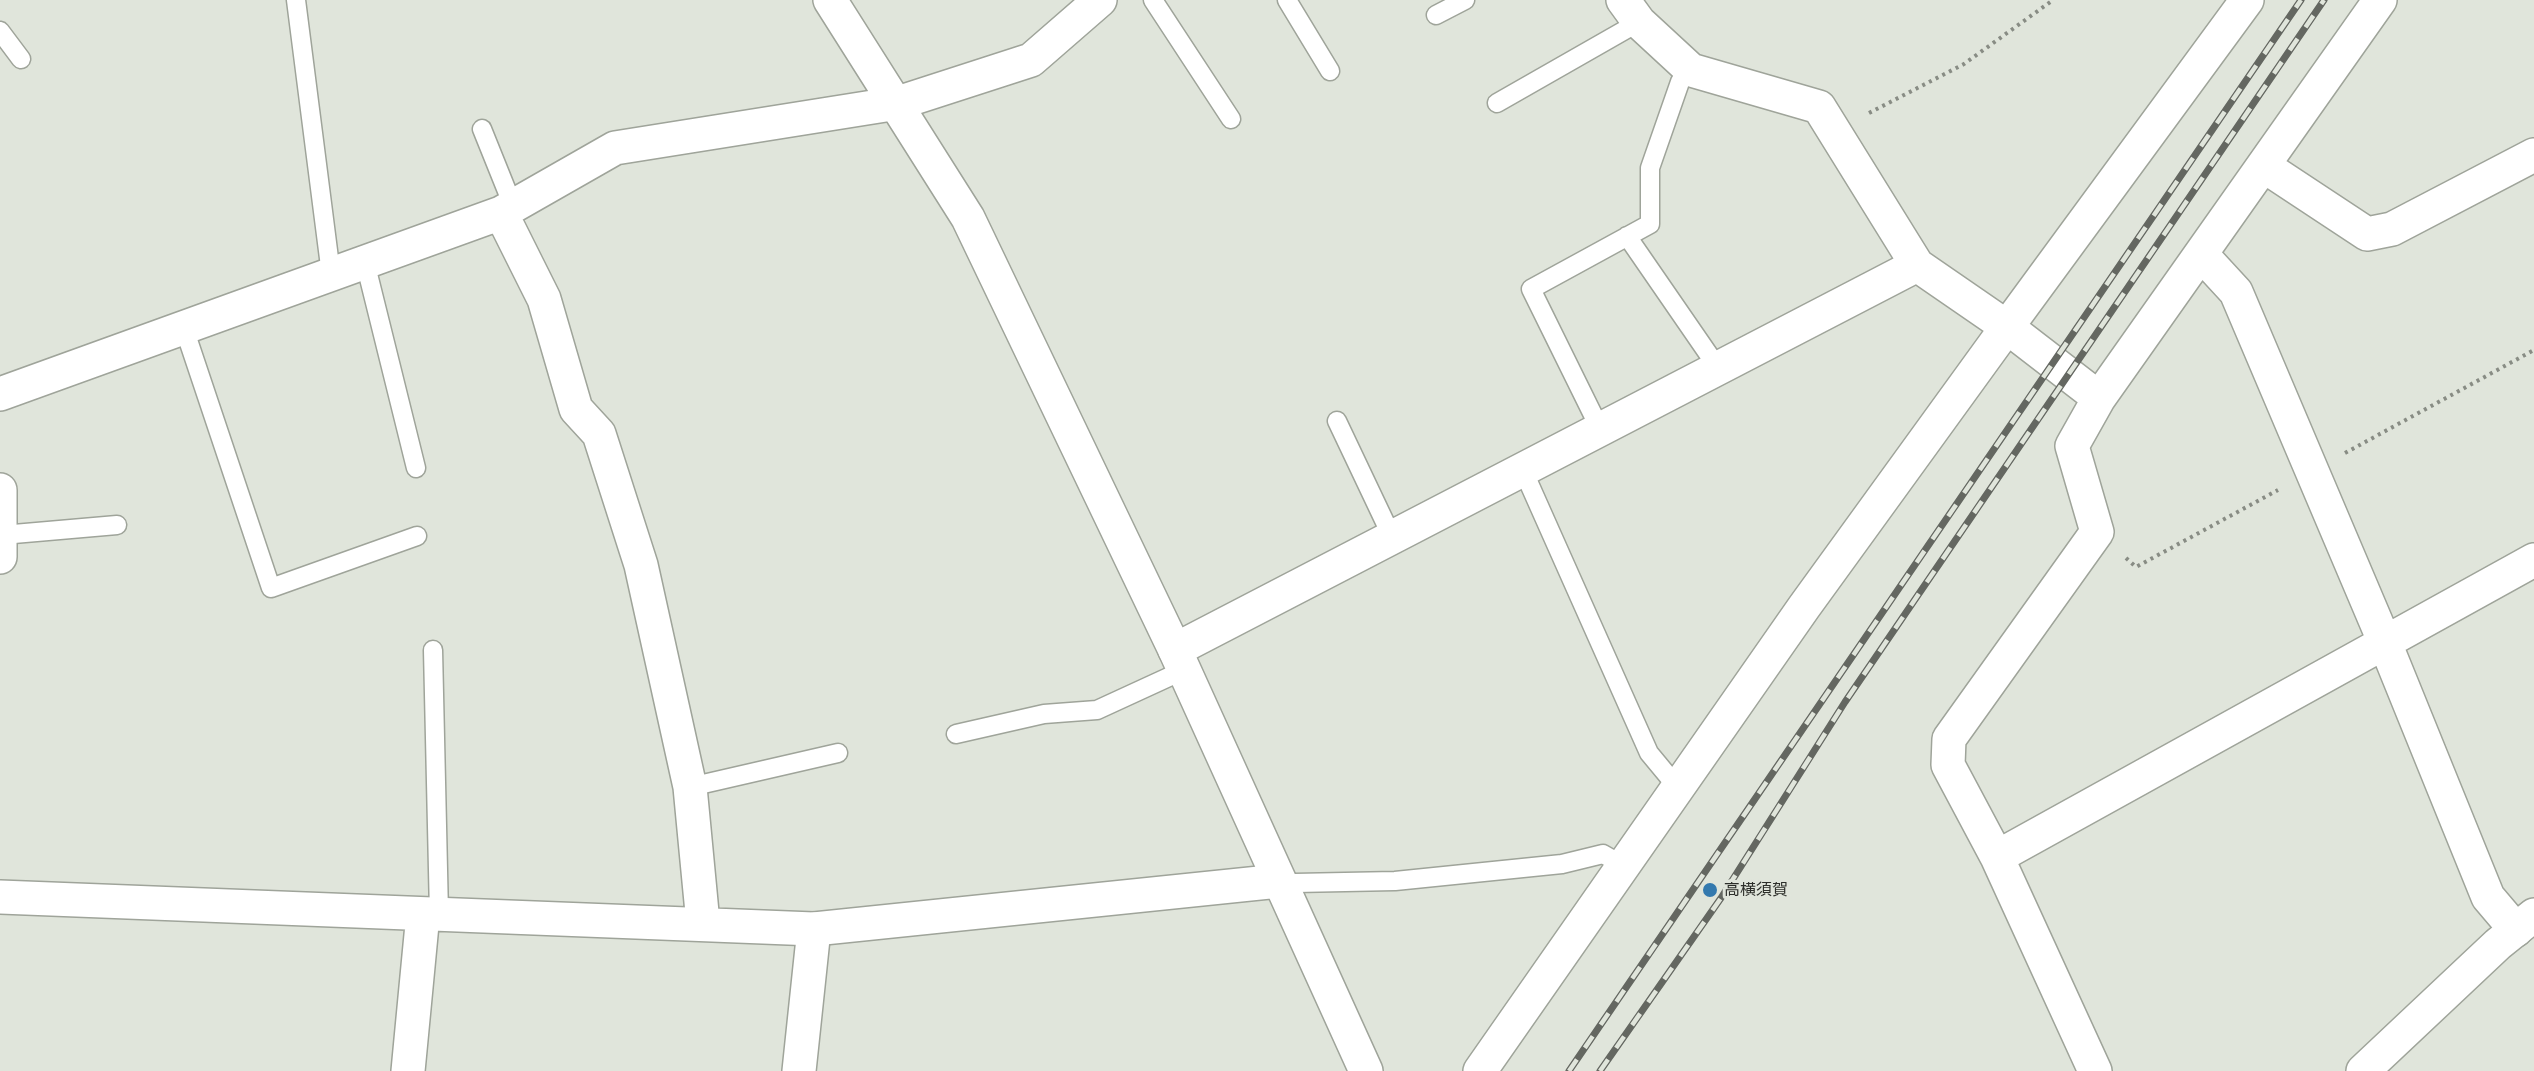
<!DOCTYPE html>
<html>
<head>
<meta charset="utf-8">
<style>
	body { margin:0 }
	canvas { display:block; background:#e0e5db }
</style>
</head>
<body>
<canvas width="2534" height="1071"></canvas>
<script>
const c = document.querySelector('canvas').getContext('2d');
c.lineJoin = 'round';
function stroke(path, color, width, dash) { c.strokeStyle = color; c.lineWidth = width; c.lineCap = dash ? 'butt' : 'round'; c.setLineDash(dash || []); c.stroke(path); }
function write(font, color, halo, rows, align = 'center') {
  c.font = font + ' Rubik,"Noto Sans JP",sans-serif'; c.lineWidth = 6; c.setLineDash([]); c.textBaseline = 'middle'; c.strokeStyle = halo; c.fillStyle = color; for (const [text, x, y, turn = 0] of rows) {
    c.save(); c.translate(x, y); c.rotate((+turn || 0) * Math.PI / 180); c.textAlign = isNaN(turn) ? turn : align; if (halo) c.strokeText(text, 0, 0); c.fillText(text, 0, 0); c.restore();
  }
}
const lane = new Path2D(`
	M296 0 331 274
	M1153 0 1231 119
	M1287 0 1330 71
	M1436 15 1465 0
	M0 31 21 59
	M1497 103 1639 22
	M482 129 513 206
	M1627 236 1718 368
	M365 262 416 468
	M184 328 271 588 417 536
	M1337 421 1392 537
	M1600 429 1531 289 1650 224V168L1680 82 1688 68
	M1523 470 1649 753 1678 788
	M2 535 117 525
	M433 650 439 914
	M956 734 1044 714 1097 710 1184 670
	M690 787 838 753
	M1295 883 1395 881 1562 864 1603 854 1624 866`);
const street = new Path2D(`
	M1623 0 1639 22 1691 70 1819 107 1917 265 2007 327 2099 398
	M2264 166 2367 234 2392 229 2534 155
	M501 213 544 299 576 409 599 434 641 565 690 787 703 923
	M2201 254 2236 292 2385 643 2488 897 2516 930
	M2007 327 2247 0
	M0 394 501 213 615 148 898 103 1031 60 1100 0
	M0 490V557
	M1175 650 1917 265
	M1997 857 2534 560
	M0 897 814 929 1279 881
	M408 1071 423 914
	M2095 1071 1997 857 1948 765 1949 739 2097 532 2072 446 2099 398 2380 0`);
const secondary = new Path2D(`
	M830 0 968 218 1175 650 1366 1071
	M799 1071 814 929
	M1480 1071 1804 607 2007 327
	M2363 1071 2498 944 2534 915`);
stroke(lane, '#9fa49a', 21);
stroke(street, '#9fa49a', 36);
stroke(secondary, '#9fa49a', 36);
stroke(new Path2D(`
	M1869 113 1964 64 2053 0
	M2345 453 2534 350
	M2126 558 2136 567 2278 490`), '#888c84', 4, [3, 4.5]);
stroke(lane, '#fff', 18);
stroke(street, '#fff', 33);
stroke(secondary, '#fff', 33);
const rail = new Path2D(`
	M1569 1071 2301 0
	M1600 1071 1721 898 1845 702 2324 0`);
stroke(rail, '#646761', 7);
stroke(rail, '#e0e5db', 4.5, [14]);
for (const [x, y, r, color] of [
	[1710,890,8,"#3379ae"]
]) { const dot = new Path2D(); dot.arc(x, y, r, 0, 2 * Math.PI); c.fillStyle = color; c.fill(dot); stroke(dot, '#e0e5db', 2); }
write('16px', '#2c2e2a', '#e0e5db', [
	["高横須賀",1724,890]
], 'left');
</script>
</body>
</html>
